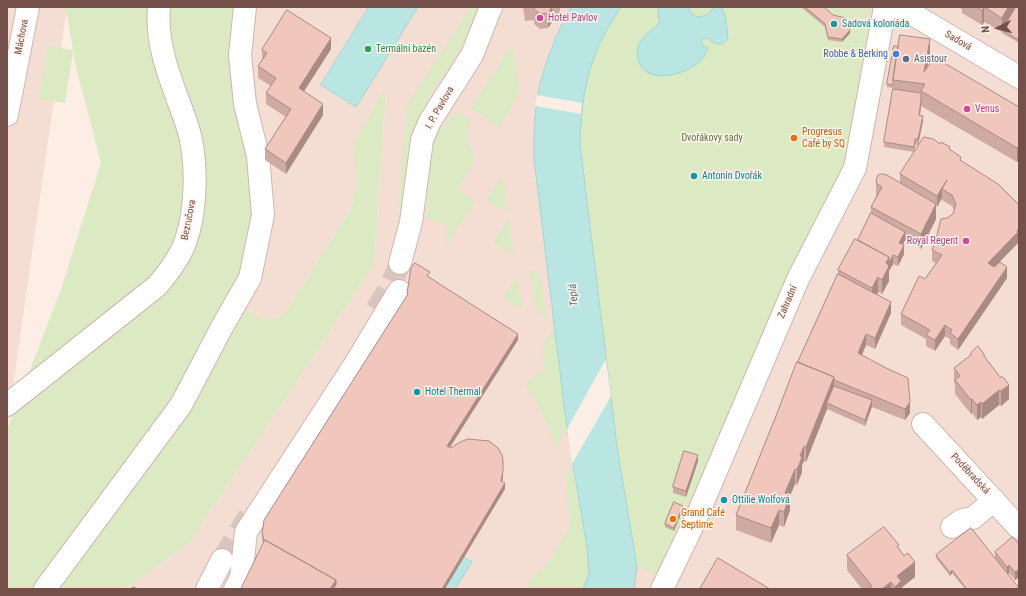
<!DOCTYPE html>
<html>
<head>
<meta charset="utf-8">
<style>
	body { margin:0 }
	#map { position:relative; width:1026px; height:596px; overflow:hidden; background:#fceee5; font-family:"Roboto Condensed",sans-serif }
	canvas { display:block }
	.frame { position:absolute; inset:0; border:8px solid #75504a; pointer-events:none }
	.north { position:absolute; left:978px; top:8px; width:40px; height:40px; -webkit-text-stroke:3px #fff3eb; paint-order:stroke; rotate:264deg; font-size:11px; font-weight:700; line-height:16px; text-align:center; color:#75504a }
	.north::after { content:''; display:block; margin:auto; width:14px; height:18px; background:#75504a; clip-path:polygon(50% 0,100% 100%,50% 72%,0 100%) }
</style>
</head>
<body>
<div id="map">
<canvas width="1026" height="596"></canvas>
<div class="frame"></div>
<div class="north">N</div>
</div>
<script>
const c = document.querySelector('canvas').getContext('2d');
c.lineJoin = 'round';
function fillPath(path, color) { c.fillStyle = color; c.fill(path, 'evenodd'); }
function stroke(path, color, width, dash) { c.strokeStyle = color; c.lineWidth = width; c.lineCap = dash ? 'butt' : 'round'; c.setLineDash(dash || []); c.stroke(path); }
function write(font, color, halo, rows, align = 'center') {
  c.font = font + ' "Roboto Condensed",sans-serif'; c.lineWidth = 3; c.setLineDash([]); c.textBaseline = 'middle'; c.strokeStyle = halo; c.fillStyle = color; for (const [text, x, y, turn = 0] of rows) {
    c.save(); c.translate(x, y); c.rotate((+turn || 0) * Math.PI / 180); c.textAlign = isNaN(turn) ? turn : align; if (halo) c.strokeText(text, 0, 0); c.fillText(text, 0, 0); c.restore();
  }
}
fillPath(new Path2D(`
	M7 7H67L7 430Z
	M259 7H1019V589H125L189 543 374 265 386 88 354 144 357 184 350 210 283 316 263 319 232 302 230 42Z`), '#f4ded3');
fillPath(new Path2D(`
	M67 7H259L230 42 257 211 247 269 232 302 263 319 283 316 350 210 357 184 353 144 386 87 374 265 189 543 125 589H7V430L61 289 101 163 77 71 73 51 65 103 39 99 47 46 73 50 66 11Z
	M471 7H480L479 12 458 53 430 95 415 130 403 215 398 218 404 134 408 103Z
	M621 7H871L849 144 844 163 797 265 661 577 648 571 637 567 617 447 580 144C581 107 585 73 602 39 607 28 615 17 621 7Z
	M510 48 514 49 519 94 499 127 471 108Z
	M455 111 470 119 467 140 475 157 471 167 458 190 475 201 446 247 448 226 426 218C427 198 426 155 435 138 439 129 449 120 455 111Z
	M502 174 509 213 486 200Z
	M509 218 514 256 493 243Z
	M539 270 546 318 536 310 530 271Z
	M516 277 523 310 503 298Z
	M555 327 567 429 556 448C548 422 539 406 524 384L544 370 543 345Z
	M572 464 587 547 589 574 583 589H526L539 569 543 572 570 526 565 476Z`), '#dbeac3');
const water = new Path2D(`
	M369 7H418L356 107 321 85Z
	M571 7H621C615 17 607 28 602 39 585 73 581 107 580 144L617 447 637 567 634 589H583L589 574 587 547 567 429 534 159C534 137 534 115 538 94 543 66 557 32 571 7Z
	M659 7H689C690 13 694 16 699 17L707 15 713 8 721 7 725 14 728 39C722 47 714 45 708 38L701 39 703 46 707 47C708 71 644 91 638 59 637 55 637 49 639 44 644 34 653 30 660 22L658 15Z
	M459 554 472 562 455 589H437Z`);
fillPath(water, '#b9e6e3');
stroke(water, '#9fd7d4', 1);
fillPath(new Path2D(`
	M537 95 582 103 581 114 535 106Z
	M606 359 611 396 572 464 567 429Z`), '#fceee5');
stroke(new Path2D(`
	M376 310 390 287 400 263
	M222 560 249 516`), '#dac6be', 22, [22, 11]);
const minor = new Path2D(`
	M895 7 907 11 1019 77
	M7 115 28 7
	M400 263 411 222 422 140 430 121 472 55 491 7
	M7 405 157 286C168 273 179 259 185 243 197 211 198 157 187 125 174 87 155 48 159 7
	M923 424 1019 528
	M952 527 962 520 973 518 994 500
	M45 589 181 405 222 327 250 278 263 215 258 156 245 104 240 55 245 7
	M207 589 222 560
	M235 589 241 578 246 532 357 361 399 291
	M662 589 694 523 798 279 855 168 885 7`);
stroke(minor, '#d0b6ae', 24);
stroke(minor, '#fff', 22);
fillPath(new Path2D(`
	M523 7H560V17L552 18V22L548 28 540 29 534 24V20L525 21Z
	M801 7H824L850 33 842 42 828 40 825 27Z
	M957 7H1019V43L1002 33V31V32L984 22 982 25 962 13V9Z
	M331 49 304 91 323 115 286 174 265 160V149L286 117 266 104V93L271 86 258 78V66L262 60V50Z
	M930 54 927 67 1019 107V160L1017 162 921 106 920 115 923 121 918 145H915L914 152 884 147V142L893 89V88L887 87V84Z
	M950 149 961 161 1019 205V240H1018V243L994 267 1007 278 958 350 950 344V339L945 336 935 351 926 346V339L901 325V314L936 263 932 261V250L947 218 953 214 954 210 952 206 942 200V198L936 207V219L921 249 905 240 903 245 904 254 898 266 893 264 889 271V281L882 294 878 292 877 294 891 313 875 349 866 345 862 355 910 413 905 420 872 407 865 426 827 409 806 462 804 461 802 465V472L797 485 795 484 790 495V510L784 527 779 525 771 543 736 530V515L798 362 838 274V270L858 240 871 213V207L876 197V180L900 183V174Z
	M430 278 518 340 449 448H451L503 460V477L502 482 505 489 263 543 262 539V533L407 296V293Z
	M984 356 1009 399 1001 406 999 405 982 419 981 417 977 420 972 413 971 414 955 394V385L954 383V368Z
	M698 461 686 497 673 493V487Z
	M683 509 674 531 665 527V524Z
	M1019 544V580L1018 578 1015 580 1009 573 965 589 952 573 950 576 936 558V555L995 558V552Z
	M899 548 915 577 901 588V589H862L847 570V555Z`), '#cfaaa2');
fillPath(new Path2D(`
	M552 7V22L548 28V13Z
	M984 7V22L982 25V10Z
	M1008 7H1018L1002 30V32V18Z
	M850 30V33L842 42V39Z
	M331 38V49L299 99V88Z
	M930 39V54L924 84V72Z
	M921 100V106L919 121V115Z
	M323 104V115L286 174V163Z
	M923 116V121L918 145V139Z
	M915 139V145L914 152V147Z
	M1019 146V160L1017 162V148Z
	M947 180 942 189V198L937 207V196Z
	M936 204V219L921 249V234Z
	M1019 228 1018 243 988 274V263Z
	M905 232V240L899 252V243Z
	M904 245V254L898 266V257Z
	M893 255V264L889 271V281L882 294V280L886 263 889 257V267V263Z
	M1007 267V278L958 350V339Z
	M878 277V292L872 303V288Z
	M891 302V313L875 349V338Z
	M945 325V336L935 351V340Z
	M518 334V340L447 452V446Z
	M866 334V345L858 364V353Z
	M834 377V392L827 403V409L806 462V447Z
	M1009 385V399L1001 406V391Z
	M999 390V405L982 419V404Z
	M972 399V413L971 414V400Z
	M872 400V406L865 426V420Z
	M910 402V413L905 420V409Z
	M981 402V417L977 420V405Z
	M804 446V461L802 465V472L797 485V470L800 456Z
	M698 455V461L686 497V491Z
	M795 469V484L785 508V493Z
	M503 471V477L501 487V481Z
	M505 483V489L445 589H442Z
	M790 495V510L784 527V512Z
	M683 506V509L674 531V528Z
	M779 510V525L771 543V528Z
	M915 562V577L901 588V589H895L897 576Z
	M1009 565V573L1007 575V567Z
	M952 570V573L950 576V573Z
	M1018 570V578L1015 580V572Z
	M336 580V589H330Z
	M891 582V589H883V588Z`), '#a98b84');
const building = new Path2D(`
	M534 7H552L548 13 540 14 534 9Z
	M805 7H824L833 15 846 18 850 30 842 39 828 37 825 24Z
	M977 7H1008L1002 18 984 7 982 10Z
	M1016 7H1019V40L1002 30Z
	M287 10 331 38 299 88 323 104 286 163 265 149 291 109 266 93 276 78 258 66 267 53 262 50Z
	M900 35 930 39 924 72 934 57 1019 107V146L1017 148 921 91 925 84 893 80Z
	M894 46H898L893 80V85L887 84Z
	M893 89 921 93V100L919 115 923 116 918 139H915L914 147 884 142Z
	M924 137 933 139 940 144 941 142 950 147 949 149 961 157 960 160 998 184 1019 205V228L1017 231 1018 232 988 263 994 267 1000 262 1007 267 958 339 950 333 952 330 945 325 935 340 926 335 930 330 901 314 919 276 925 279 942 255 932 250 936 239 941 219 947 218 953 214 956 204 952 195 942 189 947 180 937 196 900 174Z
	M883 174 887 175 936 204 921 234 871 207 882 187 877 184 876 180 878 175Z
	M871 213 905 232 899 243 904 245 898 257 893 255 889 263V257L858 240Z
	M855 239 889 257 886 263 889 266 882 280 878 277 872 288 838 270Z
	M415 263 430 272 427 276 518 334 447 446 451 448 460 442 468 439 489 441 498 448 502 455 503 460V471L501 481 505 483 442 589H333L336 585V580L265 540 264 541 262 533 264 520 408 294 407 293 411 268Z
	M838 274 891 302 875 338 866 334 858 353 886 368 908 378 910 402 905 409 834 380V377L798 362Z
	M978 346 984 354V356L1000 377H1003L1009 385 1001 391 999 390 982 404 981 402 977 405 972 399 971 400 955 380 960 376 954 368 971 355V353Z
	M797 362 834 377 806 447 804 446 800 456 802 457 797 470 795 469 785 493 790 495 784 512 779 510 771 528 736 515 776 416Z
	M834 386 872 400 865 420 827 403Z
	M684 451 698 455 686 491 673 487Z
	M674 502 683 506 674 528 665 524Z
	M884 527 899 545 897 546 904 556 908 553 915 562 897 576 901 581 895 587 891 582 883 588V589H870V588L872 586 847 555Z
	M971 528 1019 588V589H965L966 588 952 570 950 573 936 555Z
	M1013 537 1019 544V571L1018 570 1015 572 1009 565 1007 567 995 552Z
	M265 540 336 580 330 589H241Z
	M718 558 770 589H700Z
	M133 587 138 589H132Z`);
fillPath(building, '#f1c6bc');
stroke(building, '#a98b84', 1);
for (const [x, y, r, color] of [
	[540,18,4,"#d1479c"],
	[834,24,4,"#0f9aa8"],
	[368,49,4,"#2e9e5b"],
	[896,54,4,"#3f7fe0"],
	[906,59,4,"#5c6f8a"],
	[967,109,4,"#d1479c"],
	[794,138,4,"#e8710a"],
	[694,176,4,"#0f9aa8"],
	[966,241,4,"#d1479c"],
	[417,392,4,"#0f9aa8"],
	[724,500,4,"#0f9aa8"],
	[673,519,4,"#e8710a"]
]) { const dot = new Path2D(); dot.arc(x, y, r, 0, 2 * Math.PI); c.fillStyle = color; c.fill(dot); stroke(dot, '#fff3eb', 1.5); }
write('10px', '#b23c85', '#fff3eb', [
	["Hotel Pavlov",548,18],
	["Venus",975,109],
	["Royal Regent",958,241,"right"]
], 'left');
write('10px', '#0d838f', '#fff3eb', [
	["Sadová kolonáda",842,24],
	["Antonín Dvořák",702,176],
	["Hotel Thermal",425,392],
	["Ottilie Wolfová",732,500]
], 'left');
write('10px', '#75504a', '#fff3eb', [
	["Máchova",22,37,-79],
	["Sadová",958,41,31],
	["I. P. Pavlova",440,108,-60],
	["Bezručova",189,220,-79],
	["Zahradní",788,302,-67],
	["Poděbradská",970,474,47]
]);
write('10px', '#27864d', '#fff3eb', [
	["Termální bazén",376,49]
], 'left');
write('10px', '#366cbe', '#fff3eb', [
	["Robbe & Berking",888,54]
], 'right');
write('10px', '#4e5e75', '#fff3eb', [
	["Asistour",914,59]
], 'left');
write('10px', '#c56008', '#fff3eb', [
	["Progresus",802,132],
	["Café by SQ",802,144],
	["Grand Café",681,513],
	["Septime",681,525]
], 'left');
write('10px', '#5a743f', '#fff3eb', [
	["Dvořákovy sady",712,138]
]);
write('italic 11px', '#3e7a78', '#fff3eb', [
	["Teplá",574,295,-95]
]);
</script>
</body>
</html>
